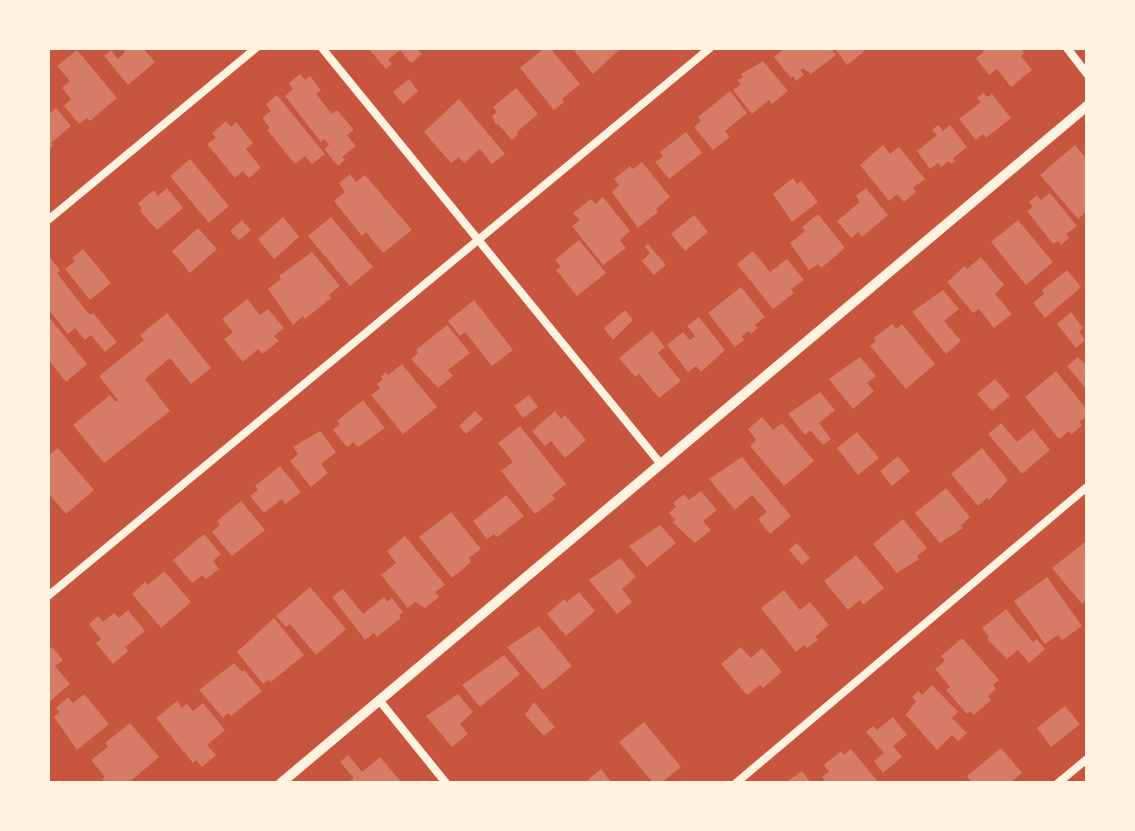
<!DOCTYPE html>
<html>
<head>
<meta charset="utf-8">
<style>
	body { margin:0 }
	#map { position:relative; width:1135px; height:831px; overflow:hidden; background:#c8553d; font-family:"Asap Condensed",sans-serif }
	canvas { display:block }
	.frame { position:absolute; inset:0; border:50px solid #fff3e0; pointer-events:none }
</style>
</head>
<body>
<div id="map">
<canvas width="1135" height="831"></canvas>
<div class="frame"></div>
</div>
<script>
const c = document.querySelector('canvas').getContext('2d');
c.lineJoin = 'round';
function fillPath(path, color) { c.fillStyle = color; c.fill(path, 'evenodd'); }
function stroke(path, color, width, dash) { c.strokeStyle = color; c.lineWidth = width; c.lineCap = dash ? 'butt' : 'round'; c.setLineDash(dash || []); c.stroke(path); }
fillPath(new Path2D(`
	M122 48H143L155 62 128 85 104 56 111 50 118 59 125 52Z
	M368 48H416L422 54 411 63 400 50 388 60 392 64 386 69Z
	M544 48H550L580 84 562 99 564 102 554 110 520 68Z
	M572 48H618L619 50 593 74Z
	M785 48H831L836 55 811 74 803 68 800 70 804 75 796 81 793 76 791 78 774 57Z
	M834 48H862L865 51 847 65Z
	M981 48 1017 50 1021 48 1024 53 1021 56 1032 70 1011 87 997 69 989 75 976 58 984 52Z
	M77 50 117 98 90 121 87 118 79 124 64 106 71 99 62 88 70 81 57 66Z
	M763 61 788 91 772 104 769 100 752 114 733 90 741 84 738 80 743 77 741 74Z
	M300 74 305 80 310 76 321 90 316 94 332 114 337 110 354 130 347 135 356 146 342 157 345 160 338 166 324 149 329 145 324 139 321 142 285 96 293 89 289 83Z
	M409 79 418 91 403 104 393 92Z
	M516 88 538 114 517 132 518 134 512 140 498 124 496 125 492 116 497 112 493 107Z
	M730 91 747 113 725 131 730 137 713 150 694 127 701 121 698 117Z
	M983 93 987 97 992 94 1011 118 986 138 983 134 976 140 959 119 981 102 977 98Z
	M277 95 325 154 312 164 305 156 295 164 267 130 270 128 262 118 271 111 266 104Z
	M459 99 505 154 492 164 480 149 464 163 459 157 451 163 424 132Z
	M56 108 71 126 51 143 53 146 48 149V115Z
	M226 121 231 127 236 122 253 143 246 149 261 168 249 178 243 171 235 178 207 144 216 138 212 133Z
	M938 125 943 131 950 125 967 147 953 158 955 161 951 164 949 161 941 167 938 163 930 169 917 151 937 135 932 130Z
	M686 132 702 153 669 179 655 162 663 156 660 152Z
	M883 145 890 154 899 147 925 179 913 188 916 192 904 202 897 194 889 201 860 165Z
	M1075 145 1087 159V211L1078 219 1040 175Z
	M190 159 229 206 209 223 170 176Z
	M642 162 670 197 656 209 658 212 638 228 612 192 619 185 614 179 630 166 633 169Z
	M350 174 356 182 365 175 412 230 383 253 366 232 362 236 334 201 345 192 339 183Z
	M793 178 797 184 801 181 818 202 792 222 773 194Z
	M167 188 183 208 157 230 140 211 142 209 138 203 154 190 158 196Z
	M866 188 888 215 862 237 858 232 851 238 837 221 860 202 856 196Z
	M1050 193 1077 226 1066 234 1069 238 1061 245 1058 241 1053 244 1027 211 1033 207 1029 202 1037 195 1041 200Z
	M603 197 630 231 620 240 626 248 603 265 572 226 580 220 573 213 591 199 595 204Z
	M818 214 845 248 821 268 818 264 809 270 790 243 805 231 802 227Z
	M694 215 708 232 685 251 671 234Z
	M283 217 299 237 274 259 258 239Z
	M331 217 373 267 350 286 308 236Z
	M242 220 251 230 239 240 230 231Z
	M1018 220 1053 262 1026 285 991 242Z
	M198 228 217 249 190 273 172 251Z
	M579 240 606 273 577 296 556 270 561 267 555 260Z
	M648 244 666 265 654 275 642 261 650 253 645 247Z
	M83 249 111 283 90 300 65 269 75 261 72 258Z
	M753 251 770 272 787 259 804 280 791 289 794 293 773 309 737 264Z
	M312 252 340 286 329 295 331 298 305 319 303 316 293 325 268 289 281 279 279 276Z
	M48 255 60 270 57 273 83 307 90 315 93 313 117 342 105 352 91 335 85 340 75 328 68 334 48 309Z
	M981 257 1004 285 995 294 1012 314 994 328 979 309 973 313 947 282 965 266 967 269Z
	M1067 270 1081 287 1045 318 1033 303 1044 294 1042 290Z
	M741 287 765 317 755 325 758 328 751 334 749 331 742 336 744 340 735 347 708 313Z
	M943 290 959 309 944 321 961 341 946 354 912 312Z
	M247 299 260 315 268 309 284 328 274 336 279 341 262 354 258 349 243 362 224 339 233 332 222 319Z
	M474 300 513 350 492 366 465 332 460 336 448 321Z
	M625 310 633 320 613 340 604 328Z
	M1071 312 1083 328 1079 331 1085 340 1076 348 1057 324Z
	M167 313 211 368 191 384 170 358 145 379 170 411 104 463 73 425 110 395 115 402 118 400 99 376 144 340 140 335Z
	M48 316 87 364 66 382 48 359Z
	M699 317 725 350 701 372 696 366 688 372 667 345 683 332 690 340 695 336 687 326Z
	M892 324 896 329 902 324 935 364 906 389 870 346 876 341 874 338Z
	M447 325 470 353 448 370 453 376 438 388 411 359 418 353 416 350Z
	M652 331 665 347 658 353 681 381 659 398 639 374 635 377 619 358Z
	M860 357 876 376 867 383 874 391 853 409 829 379Z
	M1078 357 1087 366V390L1067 366Z
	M402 364 437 407 403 434 371 395 380 388 377 384 383 379 381 377 386 372 388 375Z
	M1056 371 1087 410V416L1079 422 1082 425 1072 434 1069 431 1059 439 1025 397Z
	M995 379 1010 396 992 411 977 394Z
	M820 392 835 410 819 423 831 439 823 445 810 430 805 435 788 414Z
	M529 395 538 407 523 418 514 406Z
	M363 400 385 428 358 447 353 442 347 447 333 430 340 424 337 421Z
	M475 411 483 419 466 434 459 426Z
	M555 411 561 419 565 415 586 440 565 458 551 441 545 446 532 431Z
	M762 417 773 430 782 423 814 461 784 486 750 446 756 440 748 429Z
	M1001 423 1017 442 1033 429 1050 450 1022 474 988 434Z
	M520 426 566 484 552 495 555 499 535 514 501 471 513 462 498 443Z
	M320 431 336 452 321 464 328 473 311 487 290 461 298 454 293 447Z
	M857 432 879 458 858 475 837 448Z
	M58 448 94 490 66 514 48 493V456Z
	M982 448 1008 480 989 500 987 498 978 506 951 474Z
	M898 456 910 471 892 486 880 471Z
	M742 457 791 516 770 534 758 519 767 512 752 495 735 510 709 479Z
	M280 466 301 492 285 504 282 499 264 513 250 496 258 490 255 486Z
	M946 488 970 517 960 526 963 528 940 543 915 513Z
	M701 491 717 510 703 521 711 530 695 543 672 522 675 520 669 513 676 507 673 503 684 494 689 500Z
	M506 495 524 516 497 537 494 534 487 539 473 521Z
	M241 501 265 530 232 556 212 532 220 525 217 521Z
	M451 512 481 549 469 558 471 562 452 578 419 537Z
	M903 519 927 548 917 556 919 559 897 573 873 544Z
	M660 525 676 543 647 567 629 546Z
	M204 534 221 554 213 561 219 569 206 579 202 575 192 583 173 560Z
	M405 536 445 585 435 592 439 597 425 608 415 602 408 608 381 575 396 563 387 551Z
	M1085 542 1087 600 1082 604 1052 568Z
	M797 543 810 558 802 565 789 550Z
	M856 555 884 588 863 605 860 600 848 610 824 581Z
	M620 558 636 577 622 589 632 602 617 614 589 580Z
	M164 571 191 602 161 628 132 594 145 582 148 585Z
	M1047 577 1082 626 1062 640 1058 635 1045 644 1014 601Z
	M310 587 346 629 316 655 290 624 286 627 276 616Z
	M343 589 363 614 384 597 387 602 392 598 403 612 399 615 401 618 377 637 374 633 365 640 332 597Z
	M784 590 800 610 810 602 829 625 815 637 818 640 807 648 804 645 796 652 761 608Z
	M579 592 595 611 566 636 547 614 564 599 567 602Z
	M1006 609 1033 642 1037 639 1045 649 1029 663 1018 650 1007 659 987 639 989 637 982 628Z
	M128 610 145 631 125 647 128 651 113 664 96 643 101 639 89 624 98 616 103 622 114 613 119 618Z
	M274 618 304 655 271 682 269 680 263 684 237 652Z
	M539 626 572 666 543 690 507 647Z
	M962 638 999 680 993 685 996 689 988 696 991 700 974 715 970 711 967 714 946 690 950 687 935 669 945 661 941 656Z
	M52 647 63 660 55 666 70 684 48 703V650Z
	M741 647 751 658 762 648 782 672 763 688 760 685 747 695 721 664Z
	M504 655 520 674 480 707 462 685Z
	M234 663 242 672 244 670 262 691 231 716 228 713 223 718 199 690Z
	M932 685 958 712 952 718 967 733 958 741 952 735 937 750 906 715 916 701 912 697 918 691 922 695Z
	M84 694 109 724 77 750 54 717 59 712 56 708 68 697 73 703Z
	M458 694 473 712 460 724 468 734 452 747 426 716Z
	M177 701 182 708 187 704 193 711 203 703 225 730 207 745 216 755 202 767 196 760 193 763 156 718Z
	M534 702 555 727 544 736 525 715Z
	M1065 706 1080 724 1051 747 1037 728Z
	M893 717 907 735 893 746 902 757 883 773 874 761 884 753 866 732 873 726 877 730Z
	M644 722 681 767 661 783H653L619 742Z
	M130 723 159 757 128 783H105L102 779 105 777 91 760 108 747 105 743Z
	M1001 748 1022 773 1010 783H972L967 776Z
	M851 749 879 783H827L822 777 829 772 824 765 841 751 844 755Z
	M348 755 362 772 380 757 402 783H347L354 778 340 762Z
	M601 769 612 783H584Z
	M802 771 811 783H785Z`), '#d67c66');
stroke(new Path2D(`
	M322 48 660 463
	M1067 48 1087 74
	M48 220 256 48
	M48 596 710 48
	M379 700 446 783
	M736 783 1087 487
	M1058 783 1087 759`), '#fff3e0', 8);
stroke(new Path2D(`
	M281 783 1087 106`), '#fff3e0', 10);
</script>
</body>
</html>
